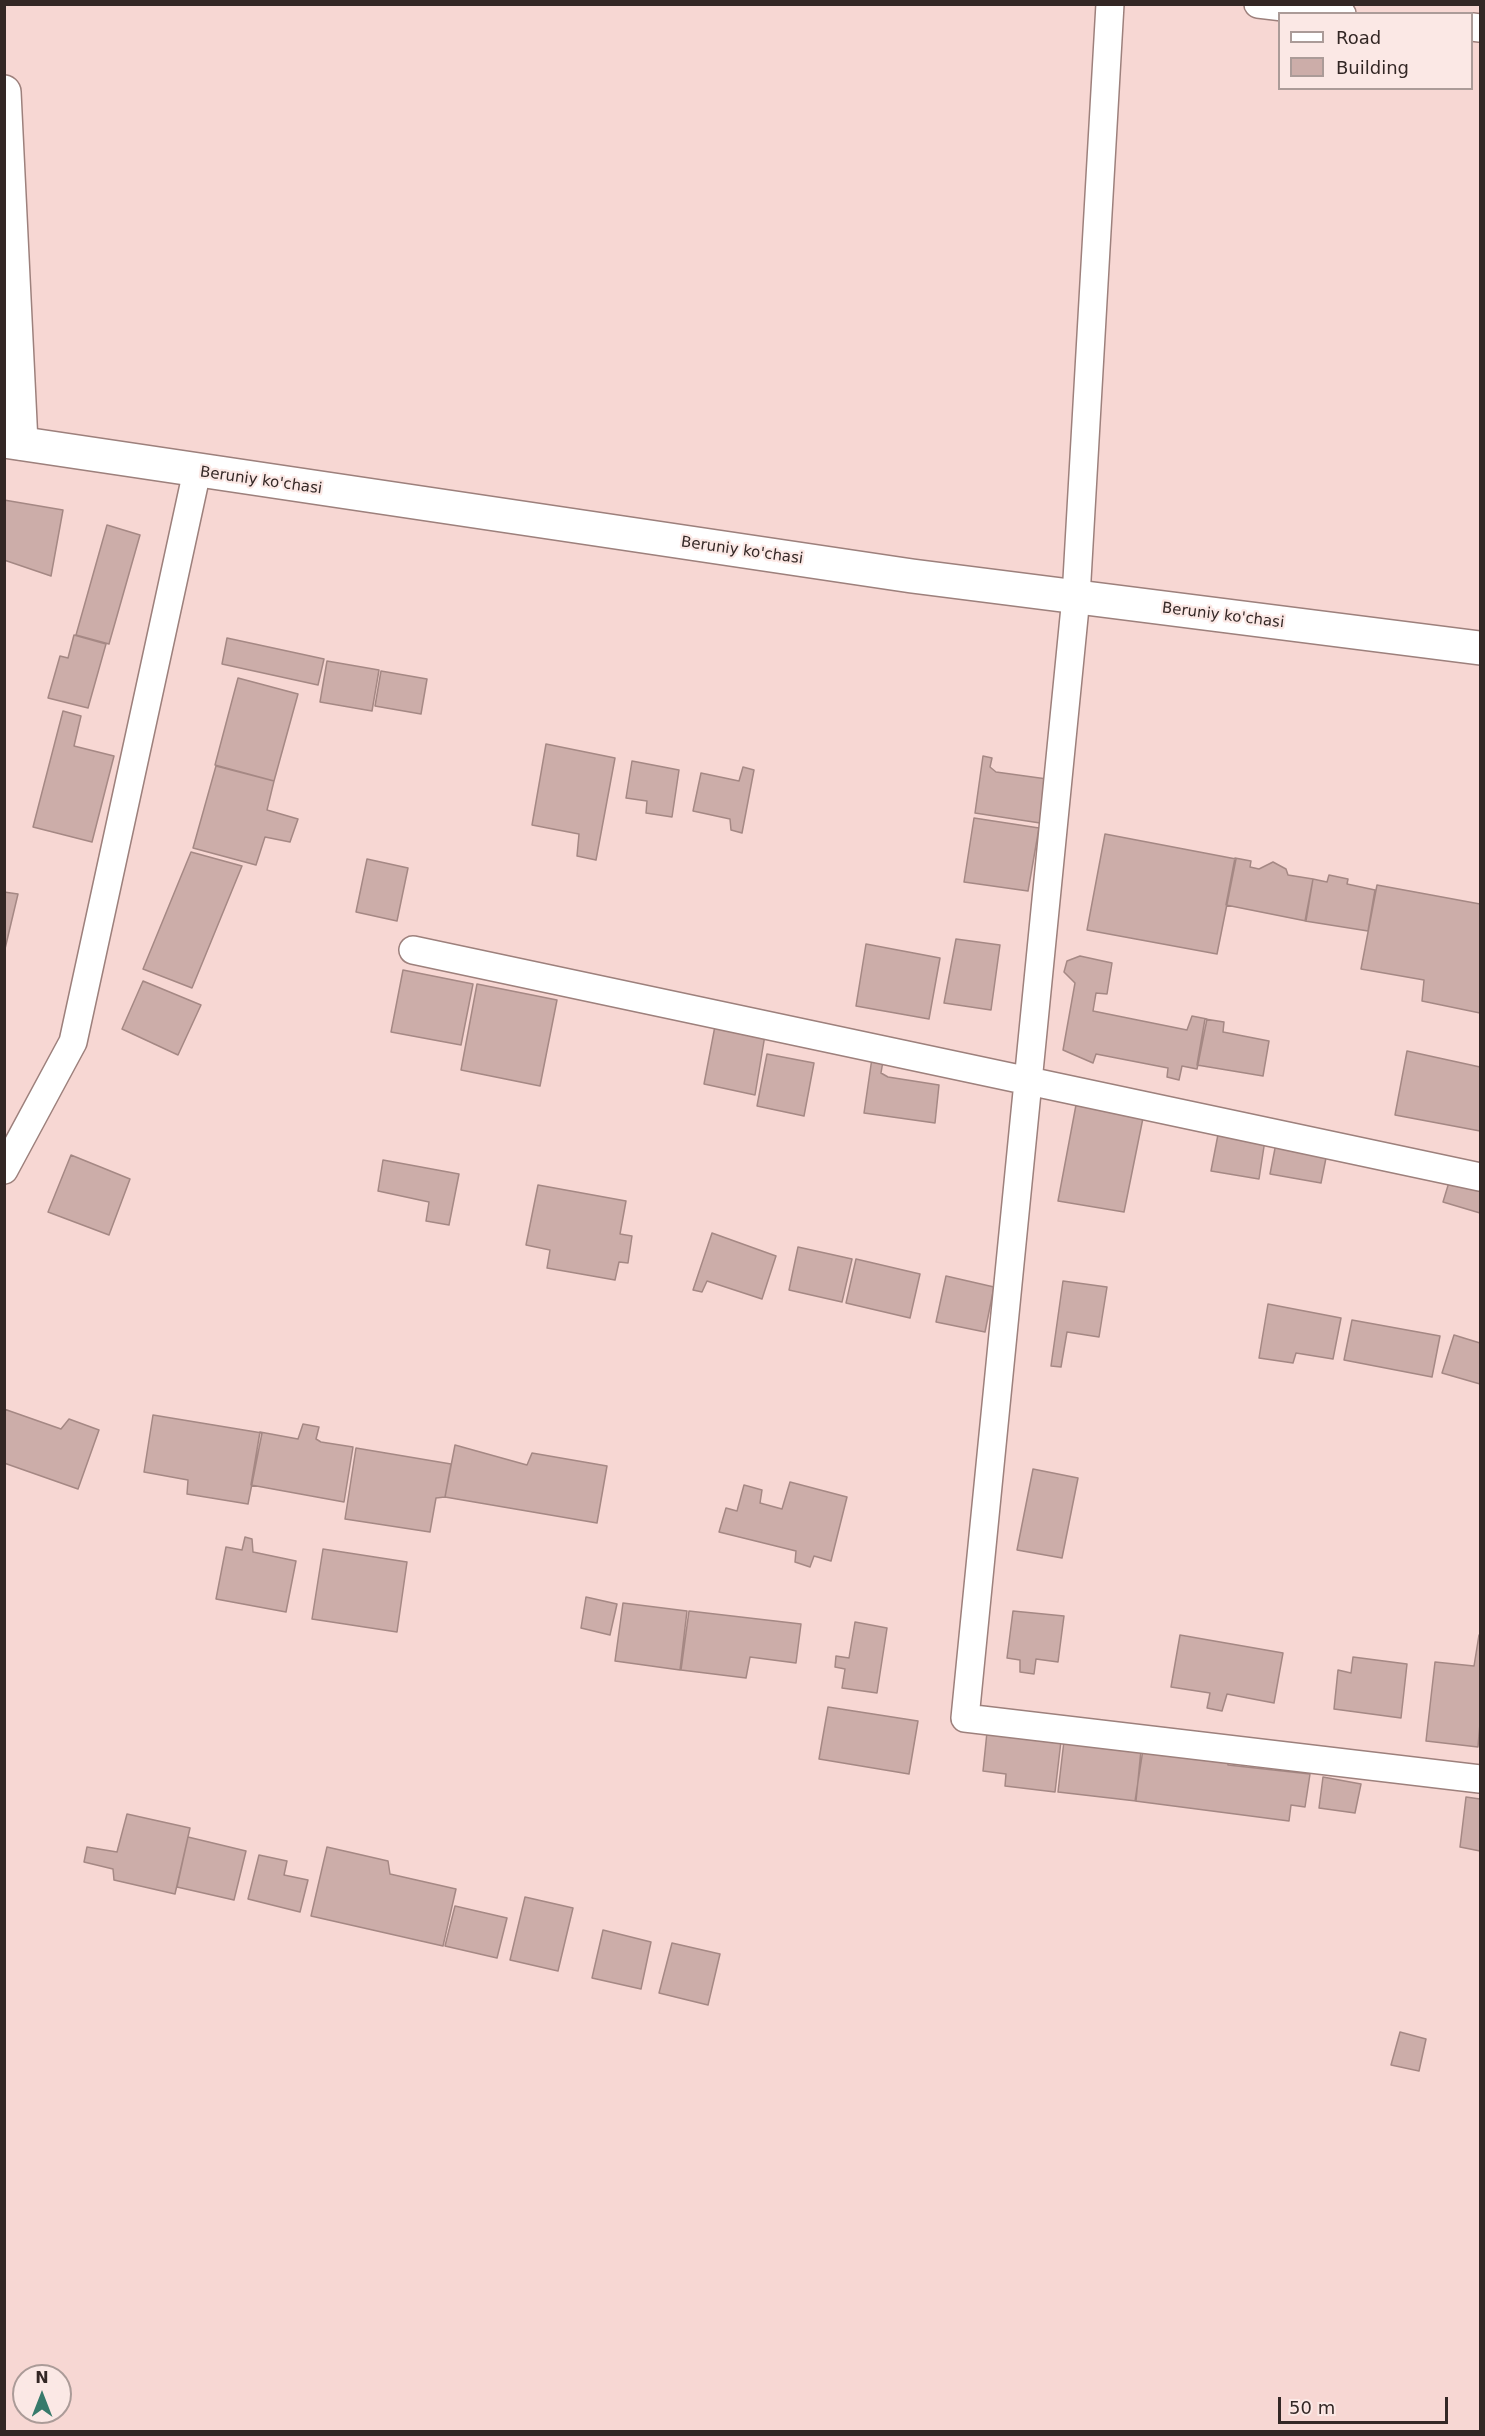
<!DOCTYPE html>
<html>
<head>
<meta charset="utf-8">
<style>
	body { margin:0 }
	#map { position:relative; width:1485px; height:2436px; overflow:hidden; background:#f7d7d3; font-family:"DejaVu Sans",sans-serif }
	canvas { display:block }
	.frame { position:absolute; inset:0; border:6px solid #332725; pointer-events:none }
	.legend { position:absolute; left:1278px; top:12px; width:195px; height:78px; box-sizing:border-box; background:#fbe8e5; border:2px solid #ab9b98; margin:0; padding:8px 10px; list-style:none; font-size:18px; color:#332725 }
	.legend li { display:flex; align-items:center; gap:12px; height:30px }
	.legend b { width:30px; border:2px solid #ab9b98 }
	.north { position:absolute; left:12px; top:2364px; width:60px; height:60px; box-sizing:border-box; background:#fbe8e5; border:2px solid #ab9b98; border-radius:50%; rotate:0deg; font-size:16px; font-weight:700; line-height:24px; text-align:center; color:#332725 }
	.north::after { content:''; display:block; margin:auto; width:21px; height:27px; background:#377a6b; clip-path:polygon(50% 0,100% 100%,50% 72%,0 100%) }
	.scale { position:absolute; left:1278px; top:2397px; width:170px; height:27px; box-sizing:border-box; border:3px solid #332725; border-top:0; padding-left:8px; font-size:18px; line-height:21px; white-space:nowrap; color:#332725; -webkit-text-stroke:4px #fbe8e5; paint-order:stroke }
</style>
</head>
<body>
<div id="map">
<canvas width="1485" height="2436"></canvas>
<div class="frame"></div>
<ul class="legend">
<li><b style="height:8px;background:#fff"></b>Road</li>
<li><b style="height:16px;background:#ccada9"></b>Building</li>
</ul>
<div class="north">N</div>
<div class="scale">50 m</div>
</div>
<script>
const c = document.querySelector('canvas').getContext('2d');
c.lineJoin = 'round';
function fillPath(path, color) { c.fillStyle = color; c.fill(path, 'evenodd'); }
function stroke(path, color, width, dash) { c.strokeStyle = color; c.lineWidth = width; c.lineCap = dash ? 'butt' : 'round'; c.setLineDash(dash || []); c.stroke(path); }
function write(font, color, halo, rows, align = 'center') {
  c.font = font + ' "DejaVu Sans",sans-serif'; c.lineWidth = 4.5; c.setLineDash([]); c.textBaseline = 'middle'; c.strokeStyle = halo; c.fillStyle = color; for (const [text, x, y, turn = 0] of rows) {
    c.save(); c.translate(x, y); c.rotate((+turn || 0) * Math.PI / 180); c.textAlign = isNaN(turn) ? turn : align; if (halo) c.strokeText(text, 0, 0); c.fillText(text, 0, 0); c.restore();
  }
}
const building = new Path2D(`
	M4 500 63 510 51 576 4 560Z
	M107 525 140 535 109 644 76 635Z
	M74 635 106 644 88 708 48 698 60 656 68 658Z
	M227 638 324 659 318 685 222 664Z
	M327 661 379 670 372 711 320 702Z
	M381 671 427 679 421 714 375 706Z
	M238 678 298 694 274 781 215 765Z
	M63 711 81 716 74 746 114 756 92 842 33 827Z
	M546 744 615 758 596 860 577 856 579 834 532 825Z
	M983 756 992 758 990 767 996 772 1047 779 1040 823 975 813Z
	M632 761 679 770 672 817 646 813 647 801 626 798Z
	M216 766 274 781 267 810 298 819 290 842 265 837 256 865 193 848Z
	M743 767 754 770 742 833 731 830 730 819 693 811 701 773 739 781Z
	M974 818 1039 828 1028 891 964 882Z
	M1105 834 1236 859 1217 954 1087 930Z
	M191 852 242 866 192 988 143 969Z
	M1235 858 1251 861 1250 867 1259 869 1273 862 1286 869 1288 875 1313 879 1306 921 1226 905Z
	M367 859 408 868 397 921 356 912Z
	M1329 875 1348 879 1347 884 1375 890 1368 931 1305 921 1313 879 1327 882Z
	M1377 885 1480 904V1013L1422 1001 1424 980 1361 969Z
	M4 892 18 894 4 953Z
	M956 939 1000 945 991 1010 944 1003Z
	M866 944 940 958 929 1019 856 1006Z
	M1080 956 1112 963 1107 994 1096 993 1093 1011 1187 1030 1192 1016 1207 1019 1197 1069 1182 1066 1179 1080 1167 1077 1168 1068 1096 1054 1093 1063 1063 1050 1075 983 1064 972 1067 961Z
	M403 970 473 984 461 1045 391 1032Z
	M143 981 201 1005 178 1055 122 1029Z
	M477 984 557 1000 540 1086 461 1070Z
	M1205 1019 1224 1022 1223 1032 1269 1041 1263 1076 1197 1065Z
	M715 1026 765 1035 755 1095 704 1084Z
	M1407 1051 1480 1067V1131L1395 1115Z
	M767 1054 814 1063 804 1116 757 1106Z
	M872 1058 883 1061 881 1073 888 1077 939 1085 935 1123 864 1113Z
	M1076 1105 1143 1118 1124 1212 1058 1201Z
	M1221 1119 1267 1127 1259 1179 1211 1171Z
	M1278 1133 1329 1143 1321 1183 1270 1174Z
	M71 1155 130 1179 109 1235 48 1212Z
	M383 1160 459 1174 449 1225 426 1221 429 1202 378 1191Z
	M1453 1169 1480 1176V1213L1443 1202Z
	M538 1185 626 1201 620 1234 632 1236 628 1263 619 1262 615 1280 547 1268 550 1250 526 1245Z
	M712 1233 776 1256 762 1299 707 1281 702 1292 693 1290Z
	M798 1247 852 1259 842 1302 789 1290Z
	M856 1259 920 1274 910 1318 846 1303Z
	M946 1276 994 1287 985 1332 936 1322Z
	M1063 1281 1107 1287 1099 1337 1067 1332 1061 1367 1051 1366Z
	M1268 1304 1341 1318 1333 1359 1296 1353 1293 1363 1259 1358Z
	M1352 1320 1440 1336 1432 1377 1344 1360Z
	M1454 1335 1480 1343V1384L1442 1373Z
	M4 1409 61 1429 69 1419 99 1430 78 1489 4 1463Z
	M153 1415 262 1433 248 1504 187 1494 188 1480 144 1472Z
	M303 1424 319 1427 316 1439 321 1442 353 1447 344 1502 251 1485 260 1432 298 1439Z
	M455 1445 527 1465 532 1453 607 1466 597 1523 445 1497Z
	M356 1448 451 1464 445 1497 436 1498 430 1532 345 1519Z
	M1033 1469 1078 1478 1062 1558 1017 1550Z
	M790 1482 847 1497 831 1561 814 1556 810 1567 795 1562 796 1551 719 1532 726 1508 737 1511 744 1485 762 1490 760 1503 782 1509Z
	M245 1537 252 1539 253 1552 296 1561 286 1612 216 1599 226 1547 242 1550Z
	M323 1549 407 1562 397 1632 312 1619Z
	M586 1597 617 1604 610 1635 581 1628Z
	M623 1603 687 1611 680 1670 615 1661Z
	M689 1611 801 1624 796 1663 750 1657 746 1678 681 1670Z
	M1013 1611 1064 1616 1058 1662 1036 1659 1034 1674 1020 1672V1660L1007 1658Z
	M855 1622 887 1628 877 1693 842 1688 845 1669 835 1667 836 1656 849 1658Z
	M1180 1635 1283 1653 1274 1703 1227 1694 1222 1711 1207 1708 1210 1693 1171 1687Z
	M1479 1635 1480 1636V1723L1478 1747 1426 1741 1435 1662 1474 1666Z
	M1353 1657 1407 1664 1401 1718 1334 1709 1338 1670 1351 1673Z
	M828 1707 918 1721 909 1774 819 1759Z
	M987 1732 1061 1741 1055 1792 1005 1786 1006 1774 983 1771Z
	M1145 1737 1227 1748 1228 1765 1310 1774 1305 1807 1291 1805 1289 1821 1135 1801Z
	M1064 1741 1141 1750 1136 1801 1058 1792Z
	M1323 1777 1361 1784 1355 1813 1319 1808Z
	M1466 1797 1480 1799V1851L1460 1847Z
	M127 1814 190 1828 175 1894 114 1880 113 1869 84 1862 87 1847 117 1852Z
	M188 1837 246 1851 234 1900 177 1887Z
	M327 1847 388 1861 390 1874 456 1889 443 1946 311 1916Z
	M259 1855 287 1861 284 1875 308 1880 300 1912 248 1899Z
	M525 1897 573 1908 558 1971 510 1960Z
	M455 1906 507 1918 497 1958 445 1946Z
	M603 1930 651 1942 641 1989 592 1978Z
	M672 1943 720 1954 708 2005 659 1993Z
	M1400 2032 1426 2039 1419 2071 1391 2065Z`);
fillPath(building, '#ccada9');
stroke(building, '#a58884', 1.5);
const minor = new Path2D(`
	M1110 4 1076 597 965 1718 1480 1779
	M1258 4 1342 14
	M1472 27 1480 28
	M413 950 1480 1177
	M4 1170 73 1042 197 471`);
const tertiary = new Path2D(`
	M4 92 21 443`);
const primary = new Path2D(`
	M4 441 912 576 1480 648`);
stroke(minor, '#9d807c', 30);
stroke(tertiary, '#9d807c', 36);
stroke(primary, '#9d807c', 36);
stroke(minor, '#fff', 27);
stroke(tertiary, '#fff', 33);
stroke(primary, '#fff', 33);
write('15px', '#332725', '#fbe8e5', [
	["Beruniy ko'chasi",261,481,8],
	["Beruniy ko'chasi",742,551,8],
	["Beruniy ko'chasi",1223,616,7]
]);
</script>
</body>
</html>
